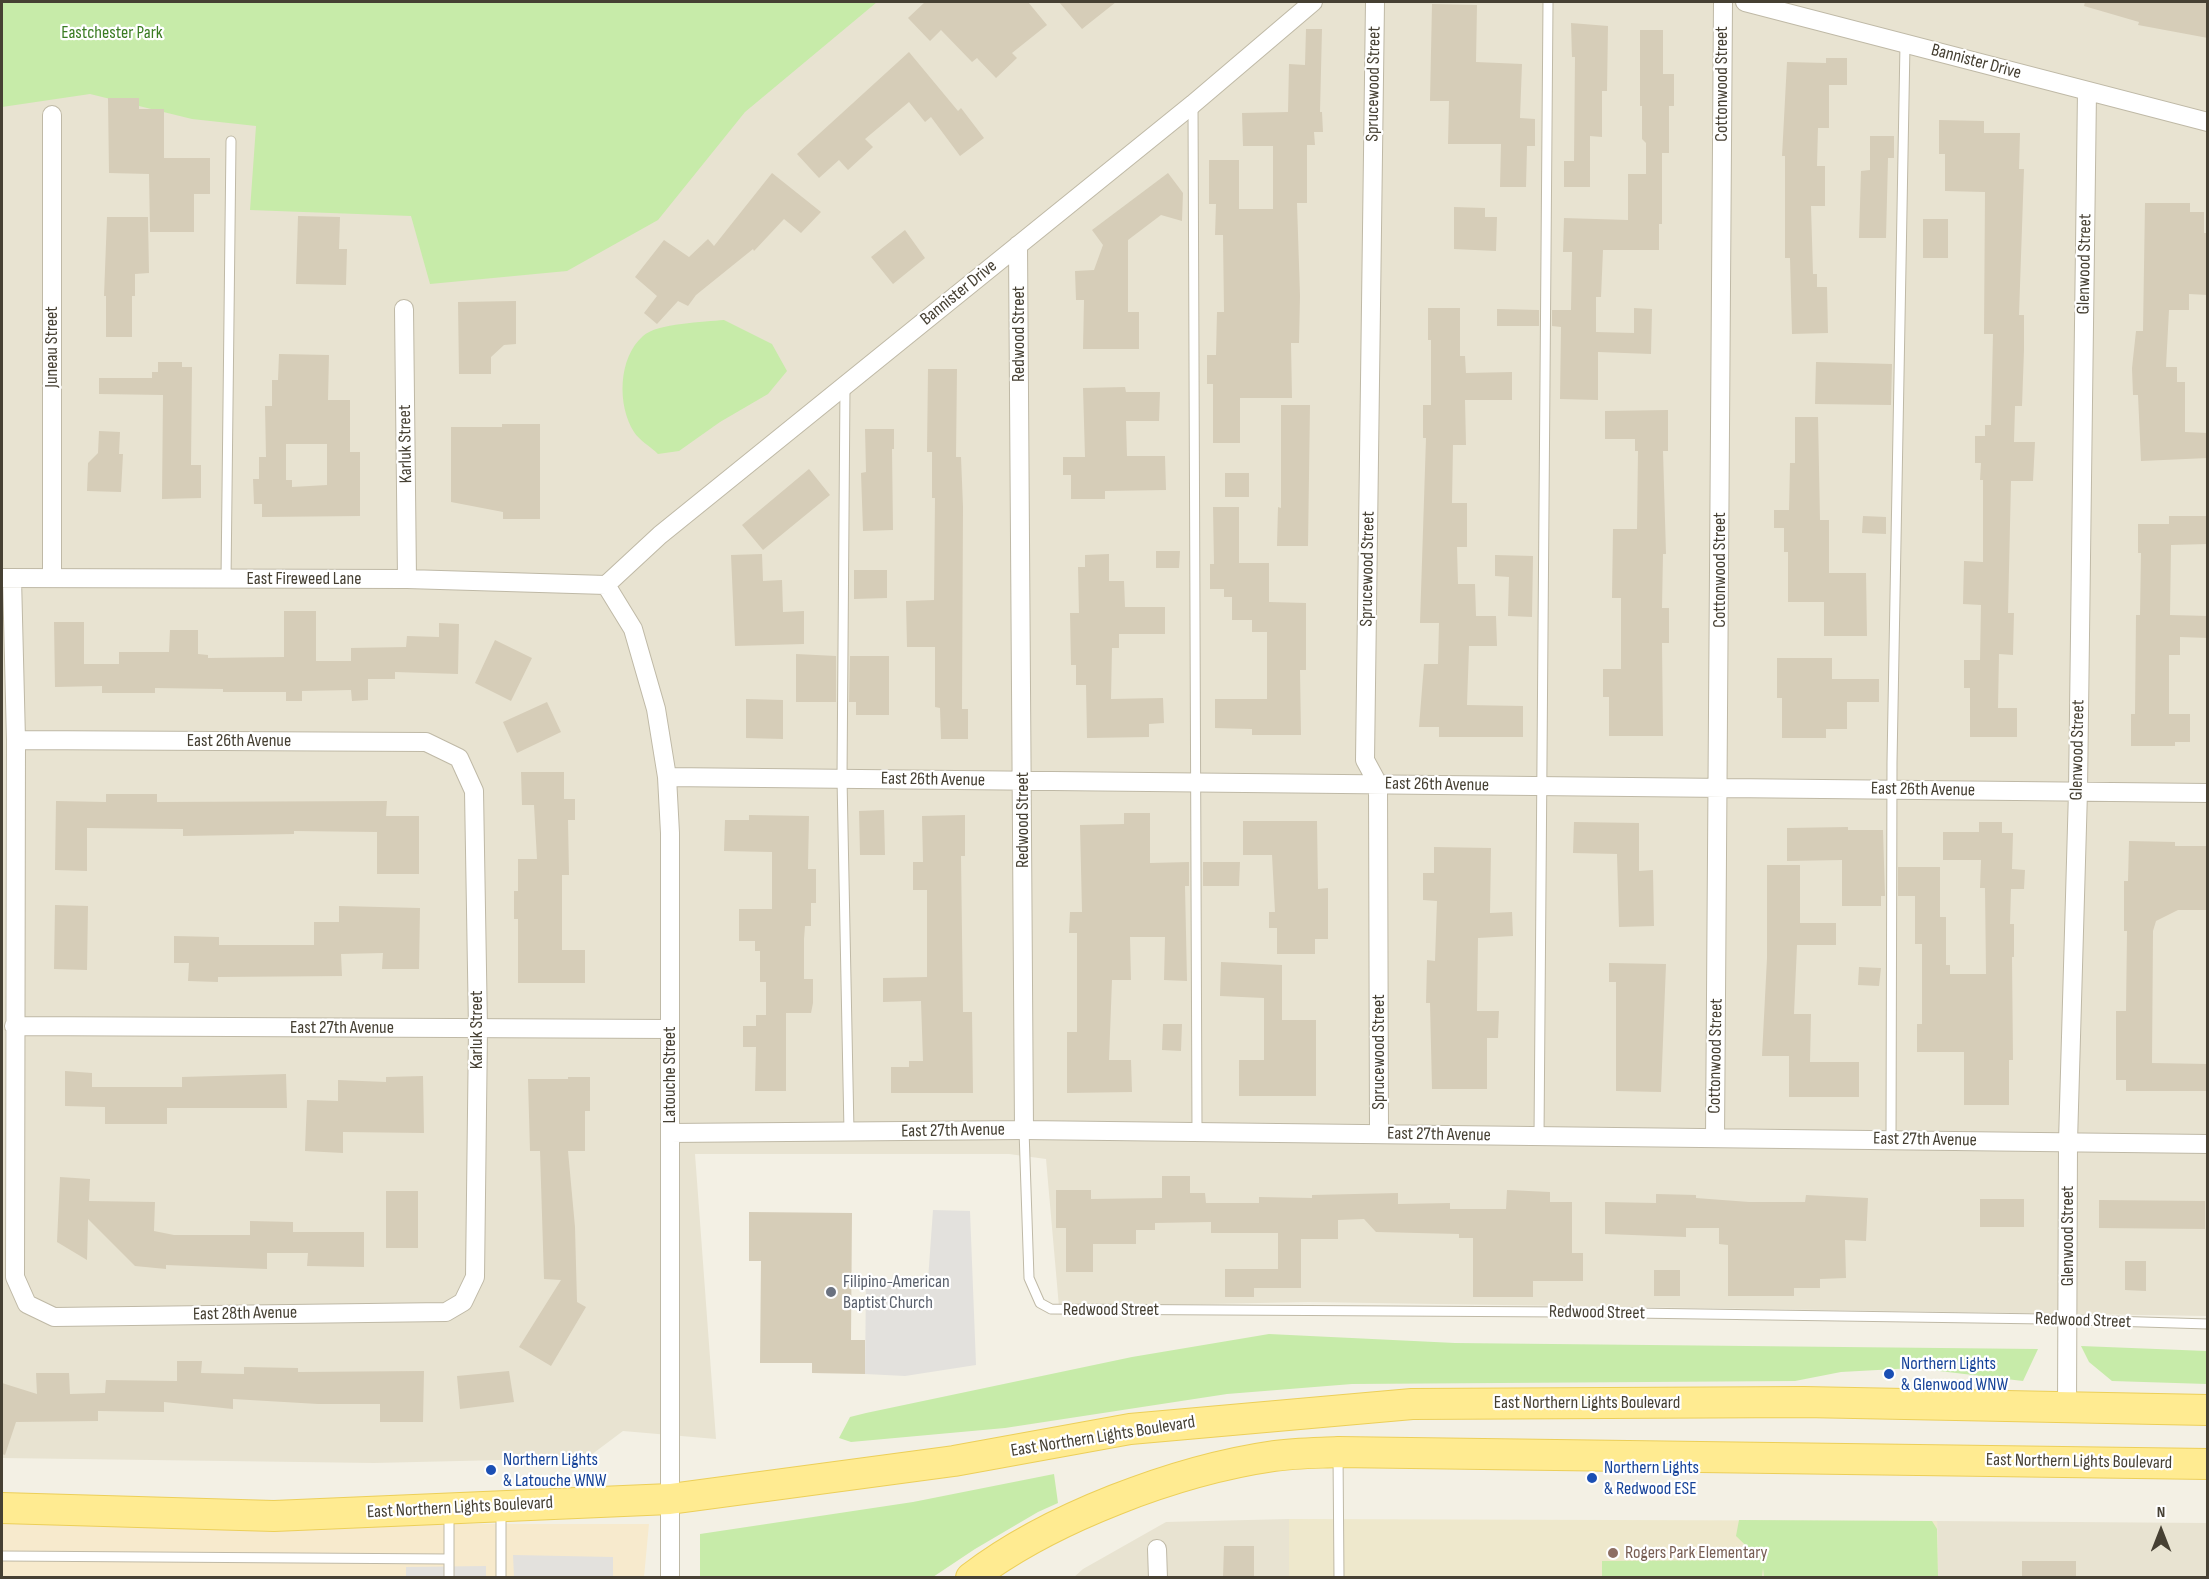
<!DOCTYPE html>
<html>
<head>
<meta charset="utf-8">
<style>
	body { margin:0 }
	#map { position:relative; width:2209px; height:1579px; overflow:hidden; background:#f3f0e4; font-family:"Sofia Sans Condensed",sans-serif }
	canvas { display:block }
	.frame { position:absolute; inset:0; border:3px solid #464033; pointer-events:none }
	.north { position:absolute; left:2131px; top:1501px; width:60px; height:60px; -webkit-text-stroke:4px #fff; paint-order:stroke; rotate:0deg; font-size:16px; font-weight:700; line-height:24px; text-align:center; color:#464033 }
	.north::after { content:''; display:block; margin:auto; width:21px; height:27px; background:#464033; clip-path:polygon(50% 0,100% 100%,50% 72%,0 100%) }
</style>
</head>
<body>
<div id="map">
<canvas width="2209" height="1579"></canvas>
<div class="frame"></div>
<div class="north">N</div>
</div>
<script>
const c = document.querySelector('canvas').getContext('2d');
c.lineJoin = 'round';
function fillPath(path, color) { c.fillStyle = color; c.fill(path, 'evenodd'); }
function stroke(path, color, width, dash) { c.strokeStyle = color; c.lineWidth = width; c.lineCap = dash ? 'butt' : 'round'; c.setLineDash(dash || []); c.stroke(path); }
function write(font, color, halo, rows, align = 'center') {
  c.font = font + ' "Sofia Sans Condensed",sans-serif'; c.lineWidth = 4.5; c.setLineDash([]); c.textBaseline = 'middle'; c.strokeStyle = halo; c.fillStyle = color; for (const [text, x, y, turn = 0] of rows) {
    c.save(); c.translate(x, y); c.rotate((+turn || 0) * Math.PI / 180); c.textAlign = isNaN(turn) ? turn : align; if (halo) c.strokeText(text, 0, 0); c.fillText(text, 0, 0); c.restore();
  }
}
fillPath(new Path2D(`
	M179 2H2207V1316L1309 1302 1059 1307 1046 1159 1009 1154H695L716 1439 623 1431 587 1458 374 1463 2 1458V62Z
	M1289 1519V1577L1073 1578 1083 1569 1166 1522Z
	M1937 1521 2207 1523V1577H1938Z`), '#e8e3d1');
fillPath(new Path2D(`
	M2 1524H649L644 1577 2 1578Z`), '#f7eacd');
fillPath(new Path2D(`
	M1289 1519 1937 1521 1938 1577 1289 1578Z`), '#eee8cc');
fillPath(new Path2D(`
	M2 2H877L745 112 658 220 567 271 430 284 411 216 250 210 256 126 192 119 90 94 2 107Z
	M724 320 772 344 787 371 768 394 720 422 679 451 658 454C651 447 639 440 634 432 617 405 618 358 643 336 657 323 705 322 724 320Z
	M1269 1334 1455 1343 2038 1349 2023 1381 1914 1368 1841 1372 1795 1381 1352 1384 1227 1394 1005 1428 851 1442 839 1438 850 1417 866 1413 1132 1357Z
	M2081 1346 2207 1351V1384L2112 1381 2089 1362Z
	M1054 1474 1058 1503 1038 1512 975 1549 933 1577H700V1534L913 1502Z
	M1739 1520 1932 1521 1937 1529 1938 1577H1764L1763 1568 1762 1577H1602V1561L1761 1560 1736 1536Z`), '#c7eba9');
fillPath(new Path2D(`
	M933 1210 970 1211 976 1365 905 1376 865 1374 866 1281 928 1280Z
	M513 1555 613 1557V1577H514Z
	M486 1566V1577H406V1567Z`), '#e3e1dd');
fillPath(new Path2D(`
	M925 2H1028L1047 25 1012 53 1017 58 996 78 977 58 972 62 941 30 930 41 908 18Z
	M1059 2H1116L1082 29Z
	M2085 2H2208V38L2138 25 2139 22 2084 6Z
	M1432 4 1477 5 1476 62 1522 64 1520 118 1535 119V146H1527L1526 187H1500L1501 144H1448L1449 101H1430Z
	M1571 23 1608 26 1607 91H1602V137L1590 136V187H1564V161H1574L1575 57H1572Z
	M1306 29H1322L1320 112H1322L1323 132H1314L1315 145H1307V203H1297L1300 296 1299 343H1291L1292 398H1240V443H1213V384H1207V355H1216L1217 312H1224L1223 235H1215L1216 204H1209V160H1239V209H1273V146H1243L1242 113 1288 112 1289 64 1305 65Z
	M1640 30H1663V74H1674V106H1669V153H1662V224H1659V250H1603L1601 297H1596V332L1634 333V308L1652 309 1651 354 1598 352V400L1560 399 1561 327 1552 326V310H1571L1572 252H1563L1564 218 1628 220V174H1646V143L1642 139V106H1640Z
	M909 52 958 111 961 108 984 138 960 156 931 117 925 122 909 102 865 139 873 147 848 170 839 160 819 178 797 154Z
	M1826 58H1847V85H1829V128H1818L1817 166H1825V206H1811L1813 274H1817V287H1827L1828 333 1792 334 1790 258H1785V156H1782L1787 62 1826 63Z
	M108 98H139V109H164V158H210V194H194V232H150L149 174 109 173Z
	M1939 120 1984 121V133H2020L2019 169H2024L2019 315H2024V350L2022 406H2015L2014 442H2035L2033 481H2011L2008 613H2014L2013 655 1999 654 1998 708H2017V737H1970V688H1964V660H1980L1981 605 1963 604 1964 561 1983 562V480H1980L1981 463H1975V436H1985V425H1991L1993 334H1984L1985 192 1945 191V154H1939Z
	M1870 136H1894V158H1888L1886 238H1859L1861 171 1870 170Z
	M772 173 821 212 801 233 784 219 754 251 753 249 696 295 688 306 678 301 657 324 644 313 657 296 635 277 664 240 689 257 708 239 714 246Z
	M1168 173 1183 193 1182 221 1161 215 1128 240V312H1139V349H1083L1084 300H1076L1075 271 1094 270 1103 245 1092 230Z
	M2145 203H2190V212H2204V233H2208V295L2189 294V310H2169L2166 367H2177V382H2185V432L2208 433V458L2141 461 2138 395H2133L2132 368 2136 331H2143Z
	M1454 207 1485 208V217H1497L1496 251 1454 249Z
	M298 216 340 217 339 249H347L346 285 296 284Z
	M107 217H148L149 273 135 274V296H132V337H106V296H104Z
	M1923 219H1948V258H1923Z
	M905 230 925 258 893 284 871 257Z
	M516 301V344L504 345 491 357V374H459L458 302Z
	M1428 308H1460V356H1465L1466 373 1512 372V400H1465L1466 445H1453L1452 503H1467V547H1457L1458 584H1475L1476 616H1496L1497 646H1469L1467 705 1523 706V737H1439V727H1419L1424 664H1438L1439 623H1420L1426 438H1423V405H1431V340H1428Z
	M1497 309 1539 310V326H1497Z
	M279 354 329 355 328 400H350V452H360V516L262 517V504H254L253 479H259V457H266L265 406H272V380H278ZM286 444H327V485L292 487V480H286Z
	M158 362H182V367H192L191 465H201V498L162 499 163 395 99 394V378H152V372H158Z
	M1816 362 1892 364 1891 405 1815 404Z
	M928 369H957L956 457H961L963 507 962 709H968V739H941L940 708 935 707V647H907L906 601 934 600 935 498H932V452H927Z
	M1125 387 1126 392H1160L1159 421H1126L1127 456H1165L1166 490 1105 491V499H1071V475H1063V457H1085L1083 388Z
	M1281 405H1310L1308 546H1277L1278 507 1281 508Z
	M1668 410V451H1663L1666 554H1663L1662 608H1669V643H1662L1663 736H1609V697H1603V669H1621V598H1612L1613 529H1637L1638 451H1635V439H1605V411Z
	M1795 417H1818L1820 520H1829V573H1866L1867 636H1824V602H1788V552H1784V528H1774V510H1789L1790 463H1795Z
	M502 424H540V519H503V512L451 502V427H502Z
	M865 429H894V449H892L893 530 863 531 861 473 866 472Z
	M99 431 120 432 119 454H123L121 492 87 491 88 463 98 453Z
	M809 469 830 495 763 550 742 525Z
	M1225 473H1249V497H1225Z
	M1213 507H1239V563H1269V602L1306 603V670H1300L1301 735H1252V729L1215 728V699H1267V632H1252V620H1232V597H1224V589H1210V564H1214Z
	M1863 516 1886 517V534L1862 533Z
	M2169 516H2208V544L2171 545 2170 615 2208 616V638L2180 637V655H2169V714H2190V742H2175V746H2131V714H2135L2136 615H2140L2141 553H2138V524H2169Z
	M1156 551H1180L1179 568H1156Z
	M762 554 763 581 782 580 783 612 804 611V644L735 646 731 555Z
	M1109 554V581H1124L1125 607H1165V634H1119V648H1112L1111 699 1163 698 1164 723 1149 724V737L1087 738 1086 685H1076V665H1071L1070 613H1079L1078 567H1085V555Z
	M1495 555 1533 556 1532 617 1508 616 1509 577 1495 576Z
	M854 570H887V598L854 599Z
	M284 611H316V661H351V648L406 647 407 636 439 637V623L459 624 458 674 395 672V679H368V700L352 701 351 690 302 691V701H286V692H223V689L155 688V693H102V686L55 687 54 622H84V664H119V652H169L170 630H198V654L208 655V658L284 657Z
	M495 640 532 658 511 701 475 683Z
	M796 654 836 656V702H796Z
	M850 656H889V715H856V702H849Z
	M1777 658H1832V679H1879V702H1847V729H1826V738H1782V698H1777Z
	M746 699 783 700V739L746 738Z
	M547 702 561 732 517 753 503 722Z
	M521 772H564V799H575V820H568L569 875H562V950H585V983H518V919H514V891H518V859H537L534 805H522Z
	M106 794H157V802L387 801 386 816H419V874H377V832L294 831V834L183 836V829L87 828V871L55 870 56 801 106 802Z
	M884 810 885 855H860L859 811Z
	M1124 813H1150V863L1189 862V886H1185L1187 981 1164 980 1165 937H1130L1131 980H1112L1109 1060H1131L1132 1092 1067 1093V1032H1077V933H1069L1070 912H1082L1080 825 1124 824Z
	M749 815 809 816 808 869H816V903H811V926H805L804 939V979H813V1003L811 1013H786V1091H755L756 1047H743V1026H756V1015H766V982H760V951H755V941H739V909H772V852L724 851 725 820H749Z
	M965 815V856H961L963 1012H972L973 1093H891V1067H909V1061H923L921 1001 883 1002V978L927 977V890H913V862H923L922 816Z
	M1243 821H1317L1318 889 1328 888V939H1315V954H1277V928H1269V912H1275L1272 855H1243Z
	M1574 822 1639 823V871L1653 870 1654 926 1619 927 1617 854 1573 853Z
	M1979 822H2002V833H2013L2012 869 2025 870 2024 889H2011L2010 924H2014V957H2012L2013 1060H2009V1105H1964V1052H1917V1024H1922V944H1915V896H1898V867H1940V917H1946V965H1950V974H1986L1985 888H1980L1981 860H1943V832H1979Z
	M1848 827V830H1883L1885 896H1881V906H1842V860L1787 861V828Z
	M2129 841 2175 842V846H2208V910H2178L2156 921 2153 931 2152 1063 2208 1064V1091H2126V1080H2116V1011H2126L2127 931H2124V881H2128Z
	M1434 847 1491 848 1490 913 1512 912 1513 936 1478 938 1477 1011H1499L1498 1038H1487V1089H1432L1430 1003H1426L1427 960 1435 961 1437 901 1423 900V873H1434Z
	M1203 862H1240L1239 886H1203Z
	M1767 865H1800V923H1836V945H1797L1794 1014H1811L1810 1062H1859V1097H1789V1056H1762L1767 958Z
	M55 905 88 906 87 970 54 969Z
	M339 906 420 908 419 969H382L383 953 341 954 342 976 218 977V982L188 981 189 963H174V936L219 937V945H314V922H339Z
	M1221 962 1282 965V1020H1316V1096H1239V1060H1264V998L1220 996Z
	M1609 963 1666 964 1661 1092 1616 1091V982H1609Z
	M1859 967 1881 968 1879 986 1858 985Z
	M1163 1024H1182L1181 1051 1162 1050Z
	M65 1071 92 1073V1087H182V1077L286 1074 287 1108H167V1124H105V1107L65 1106Z
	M423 1076 424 1133 343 1132V1153L305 1151 307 1100 338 1101V1080L386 1082V1077Z
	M568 1077H590V1111H585V1151H568L575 1227 577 1302 586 1307 551 1366 519 1347 561 1280 544 1279 540 1151H530L528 1079H568Z
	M1162 1176H1190V1193H1205L1206 1203H1259V1197L1312 1198V1195L1398 1193V1204L1450 1203V1209H1506L1507 1190 1550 1192V1202H1572V1253H1583V1281H1533V1297H1473V1238H1459V1234L1376 1232 1364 1219 1338 1220V1239H1301V1288H1254V1297H1225V1269H1278V1233H1211V1222L1155 1223V1230H1136V1244H1093V1272H1066V1228H1056V1190H1091V1199L1162 1198Z
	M60 1177 90 1179 89 1201 155 1202 154 1231 174 1235H250V1221L293 1222V1232H364V1267L307 1266 308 1253H267V1269L166 1265V1269L135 1266 88 1219 87 1260 57 1242Z
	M386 1191H418V1248H386Z
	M1656 1194 1696 1195V1198L1749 1202H1805L1806 1195 1868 1198 1866 1241 1845 1240 1846 1278 1820 1279V1288H1794V1296H1728V1245L1719 1244V1228H1686V1237L1605 1234V1202L1656 1203Z
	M1980 1199H2024V1227H1980Z
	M2099 1200 2205 1201V1229L2099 1228Z
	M749 1212 852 1213 851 1340H865V1374L812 1373V1363H760L761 1261H749Z
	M2125 1261H2146V1291L2125 1290Z
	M1654 1270H1680V1296H1654Z
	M177 1361H202L201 1373 244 1374V1367L298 1368V1372L424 1371 423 1422H380V1404H318L233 1399V1409L164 1402V1412L98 1411V1421L16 1422 5 1455 2 1454V1383L37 1394 36 1373H69L70 1394 105 1393 106 1380 177 1381Z
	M509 1371 514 1402 460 1409 457 1376Z
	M1224 1546H1254V1578H1223Z
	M2022 1561H2076V1578H2022Z`), '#d6cdb8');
const service = new Path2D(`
	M1193 105 1197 1132
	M845 386 842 778 849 1132
	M226 580 231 141
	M1024 1130 1029 1278 1040 1303 1051 1309 1564 1312 2045 1319 2208 1324
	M1539 1136 1548 2
	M1891 1140 1892 762 1905 44
	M1338 1454 1339 1578
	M2 1556 449 1559
	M449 1578V1511
	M501 1578V1511`);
const minor = new Path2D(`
	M1375 2 1365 760 1378 784 1379 1134
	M1745 2 2208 122
	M52 115V578
	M1018 245 1024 1130
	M404 309 407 579
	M2 578 407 579 606 585
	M12 578 16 740 15 1277 27 1304 54 1317 446 1312 463 1302 475 1277 478 1029 474 791 459 758 426 742 16 740
	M606 585 633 629 656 709 667 777 670 833V1578
	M606 585 660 535 1193 104 1313 2
	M667 777 2208 793
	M14 1026 670 1029
	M670 1133 1024 1130 2208 1144
	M1715 1138 1723 2
	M2067 1408 2068 1142 2078 791 2087 91
	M1157 1549 1158 1578`);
const primary = new Path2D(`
	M2 1508 274 1516 670 1499 954 1461 1130 1429 1412 1404 1804 1402 2208 1410
	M971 1578C1049 1518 1177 1470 1274 1456 1295 1453 1317 1453 1338 1452L2208 1464`);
stroke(service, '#bfb9a6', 11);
stroke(minor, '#bfb9a6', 20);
stroke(primary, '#eccf59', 32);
stroke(service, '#fff', 9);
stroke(minor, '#fff', 18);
stroke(primary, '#ffeb91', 30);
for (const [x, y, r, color] of [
	[831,1292,6,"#6b7280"],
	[1889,1374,6,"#1a4fb4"],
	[491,1470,6,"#1a4fb4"],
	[1592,1478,6,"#1a4fb4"],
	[1613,1553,6,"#8d6e63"]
]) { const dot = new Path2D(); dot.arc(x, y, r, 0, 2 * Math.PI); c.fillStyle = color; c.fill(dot); stroke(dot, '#fff', 2); }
write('18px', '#3b7c23', '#fff', [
	["Eastchester Park",112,33]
]);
write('18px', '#464033', '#fff', [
	["Bannister Drive",1976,62,15],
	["Sprucewood Street",1374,84,-89],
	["Cottonwood Street",1722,84,-90],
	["Glenwood Street",2085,264,-89],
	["Bannister Drive",959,293,-39],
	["Redwood Street",1019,334,-90],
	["Juneau Street",52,347,-90],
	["Karluk Street",406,444,-91],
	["Sprucewood Street",1368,569,-89],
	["Cottonwood Street",1720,570,-90],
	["East Fireweed Lane",304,579],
	["East 26th Avenue",239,741],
	["Glenwood Street",2078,750,-89],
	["East 26th Avenue",933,780,1],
	["East 26th Avenue",1437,785,1],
	["East 26th Avenue",1923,790,1],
	["Redwood Street",1023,820,-90],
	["East 27th Avenue",342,1028],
	["Karluk Street",477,1030,-90],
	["Sprucewood Street",1379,1052,-90],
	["Cottonwood Street",1716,1056,-89],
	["Latouche Street",670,1075,-90],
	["East 27th Avenue",953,1131,-1],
	["East 27th Avenue",1439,1135,1],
	["East 27th Avenue",1925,1140,1],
	["Glenwood Street",2068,1236,-90],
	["Redwood Street",1111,1310],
	["Redwood Street",1597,1313,1],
	["East 28th Avenue",245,1314,-1],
	["Redwood Street",2083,1321,2],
	["East Northern Lights Boulevard",1587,1403],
	["East Northern Lights Boulevard",1103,1437,-9],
	["East Northern Lights Boulevard",2079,1462,1],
	["East Northern Lights Boulevard",460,1508,-3]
]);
write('18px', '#5b616d', '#fff', [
	["Filipino-American",843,1282],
	["Baptist Church",843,1303]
], 'left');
write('18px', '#164399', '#fff', [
	["Northern Lights",1901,1364],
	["& Glenwood WNW",1901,1385],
	["Northern Lights",503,1460],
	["& Latouche WNW",503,1481],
	["Northern Lights",1604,1468],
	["& Redwood ESE",1604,1489]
], 'left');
write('18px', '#785e54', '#fff', [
	["Rogers Park Elementary",1625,1553]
], 'left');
</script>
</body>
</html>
